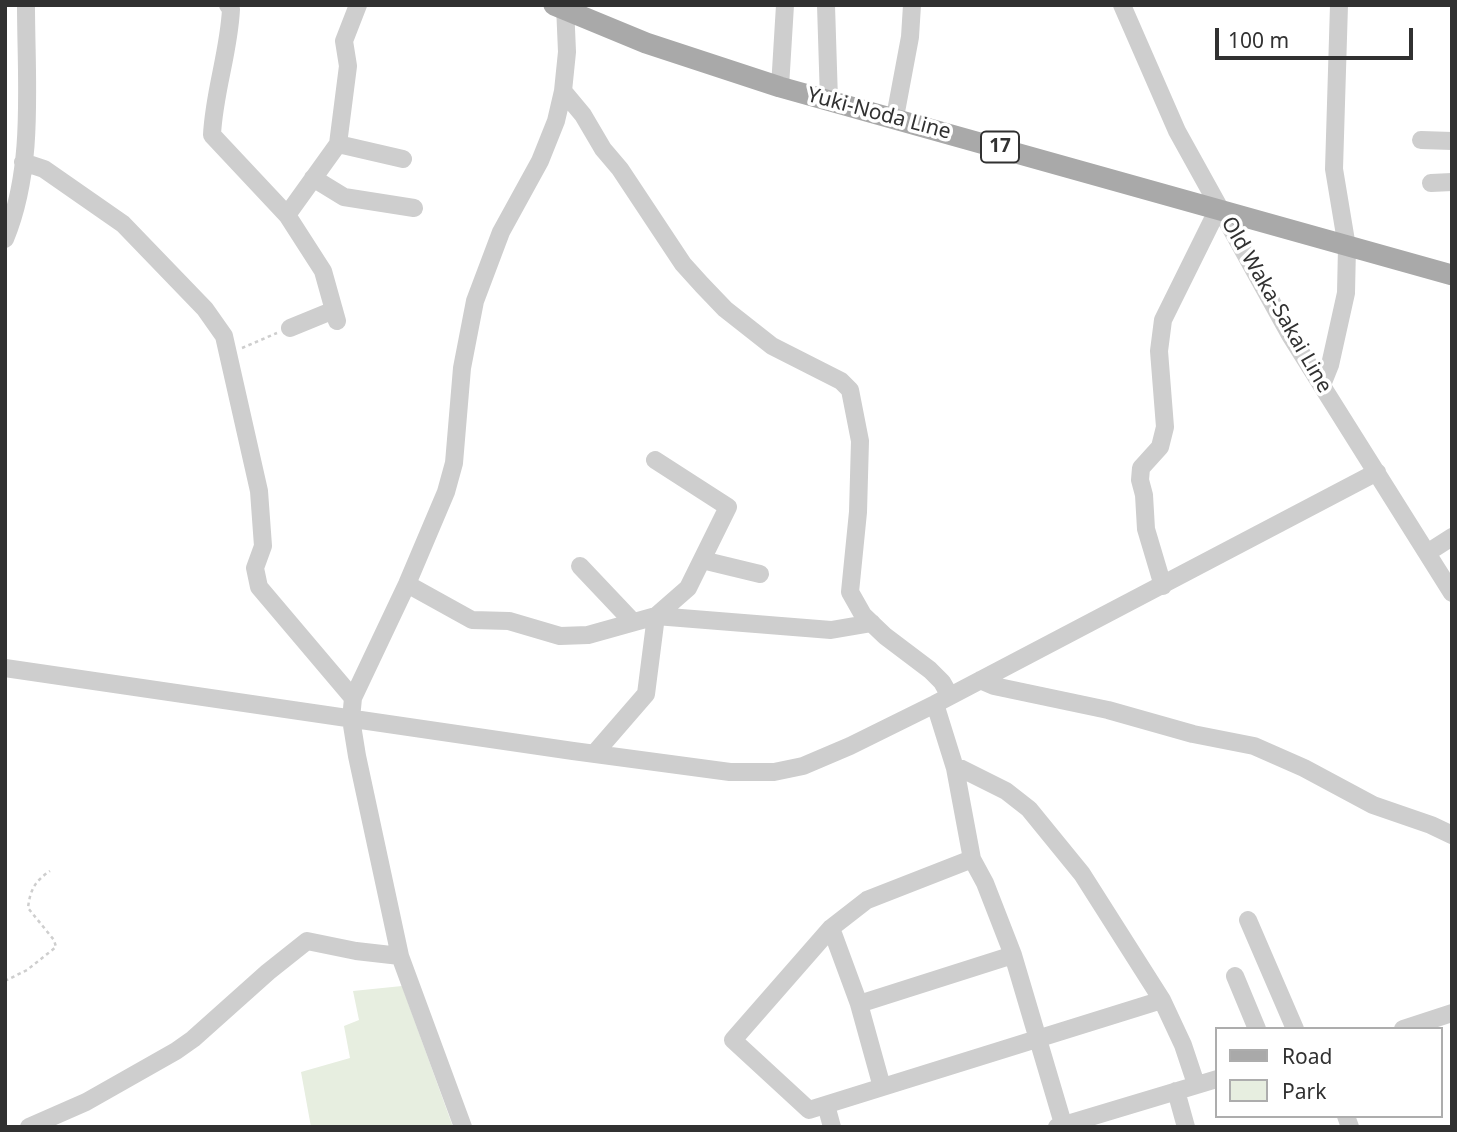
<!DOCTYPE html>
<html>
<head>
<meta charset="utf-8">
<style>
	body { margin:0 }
	#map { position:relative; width:1457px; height:1132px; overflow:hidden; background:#fff; font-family:"Noto Sans",sans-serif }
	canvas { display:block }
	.frame { position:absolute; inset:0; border:7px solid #313131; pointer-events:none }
	.legend { position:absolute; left:1215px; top:1027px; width:228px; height:91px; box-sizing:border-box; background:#fff; border:2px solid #adadad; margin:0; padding:9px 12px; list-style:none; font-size:21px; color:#313131 }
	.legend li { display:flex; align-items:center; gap:14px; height:35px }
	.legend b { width:35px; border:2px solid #adadad }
	.scale { position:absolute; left:1215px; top:28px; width:198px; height:32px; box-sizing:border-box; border:4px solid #313131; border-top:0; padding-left:9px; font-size:21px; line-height:24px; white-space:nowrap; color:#313131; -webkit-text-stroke:5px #fff; paint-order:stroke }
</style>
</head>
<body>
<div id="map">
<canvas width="1457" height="1132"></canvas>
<div class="frame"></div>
<ul class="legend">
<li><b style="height:9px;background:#a9a9a9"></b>Road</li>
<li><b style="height:19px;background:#e7eee0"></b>Park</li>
</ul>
<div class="scale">100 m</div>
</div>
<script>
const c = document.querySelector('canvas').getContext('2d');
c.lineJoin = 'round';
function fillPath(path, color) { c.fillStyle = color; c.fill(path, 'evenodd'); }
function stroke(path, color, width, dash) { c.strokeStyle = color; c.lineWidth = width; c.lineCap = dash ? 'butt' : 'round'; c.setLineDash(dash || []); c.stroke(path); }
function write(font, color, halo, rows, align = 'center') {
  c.font = font + ' "Noto Sans",sans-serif'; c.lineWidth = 7; c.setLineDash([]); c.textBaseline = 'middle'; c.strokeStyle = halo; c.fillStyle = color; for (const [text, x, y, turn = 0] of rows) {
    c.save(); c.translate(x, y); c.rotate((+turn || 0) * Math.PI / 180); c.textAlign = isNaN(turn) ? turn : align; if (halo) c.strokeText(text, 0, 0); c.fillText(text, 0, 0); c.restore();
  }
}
fillPath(new Path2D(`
	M402 986 453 1127H311L301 1072 350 1058 344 1026 359 1020 353 991Z`), '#e7eee0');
stroke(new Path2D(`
	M242 348 277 333
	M5 981 27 970 56 947 54 940 28 908C30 890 35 881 50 871`), '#cecece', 2.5, [3.5, 3.5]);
stroke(new Path2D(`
	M228 5 231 9C229 52 214 92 212 135L287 215
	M826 5 829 100
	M1122 5 1177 131 1290 335 1452 593
	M780 87 785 5
	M563 91 583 115 603 149 620 169 683 264 702 285 725 309 772 346 841 381 850 390 860 441 858 512 850 592 863 615 885 636 930 670 942 682 950 696
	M895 117 910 37 912 5
	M1421 140 1452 141
	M338 144 403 159
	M23 162 44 169 123 224 205 309 224 336 259 491 263 546 255 568 259 587 353 698
	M313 178 344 197 414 208
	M1431 183 1452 182
	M5 239C35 167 26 82 26 5
	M337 321 323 271 287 215 338 144 348 66 344 41 358 5
	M290 328 334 310
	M1322 385 1330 365 1346 293 1347 247 1334 169 1339 5
	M1427 553 1452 537
	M702 560 760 574
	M580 566 633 622
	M407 584 472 620 509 621 560 636 588 635 656 616 831 630 872 623
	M1163 586 1146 529 1144 495 1140 480 1141 468 1160 447 1165 427 1159 351 1163 320 1212 221
	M5 668 573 751 730 772H774L803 766 850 746 935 704 1377 472
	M980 680 994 686 1108 710 1193 734 1254 746 1304 768 1373 805 1431 825 1452 835
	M935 704 955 768 972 859 985 883 1013 955 1064 1127
	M594 754 646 694 656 616 688 588 728 507 655 460
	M955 768 962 769 1006 791 1029 809 1082 874 1162 1000 1183 1045 1196 1084
	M972 859 867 900 831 928 733 1040 809 1110 1162 1000
	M1248 920 1295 1029
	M831 928 859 1004 882 1087
	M1235 976 1257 1029
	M859 1004 1013 955
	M1403 1029 1452 1013
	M1176 1091 1186 1127
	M826 1105 832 1127
	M1346 1116 1350 1127
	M29 1127 86 1102 176 1051 193 1039 268 972 307 941 356 951 400 956
	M463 1127 400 956 357 756 351 719 353 698 407 584 446 492 454 463 462 368 475 301 501 232 540 161 556 121 563 91 567 52 565 5
	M1057 1127 1217 1079`), '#cecece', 18);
stroke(new Path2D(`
	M554 5 646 43 780 87 1452 275`), '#a9a9a9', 21);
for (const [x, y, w] of [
	[1000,147,38]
]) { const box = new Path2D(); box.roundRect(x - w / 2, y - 15.5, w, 31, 5); c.fillStyle = '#fff'; c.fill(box); stroke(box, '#313131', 2); }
write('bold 19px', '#313131', null, [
	["17",1000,147]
]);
write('21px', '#313131', '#fff', [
	["Yuki-Noda Line",879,114,15],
	["Old Waka-Sakai Line",1276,305,60]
]);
</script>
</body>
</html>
